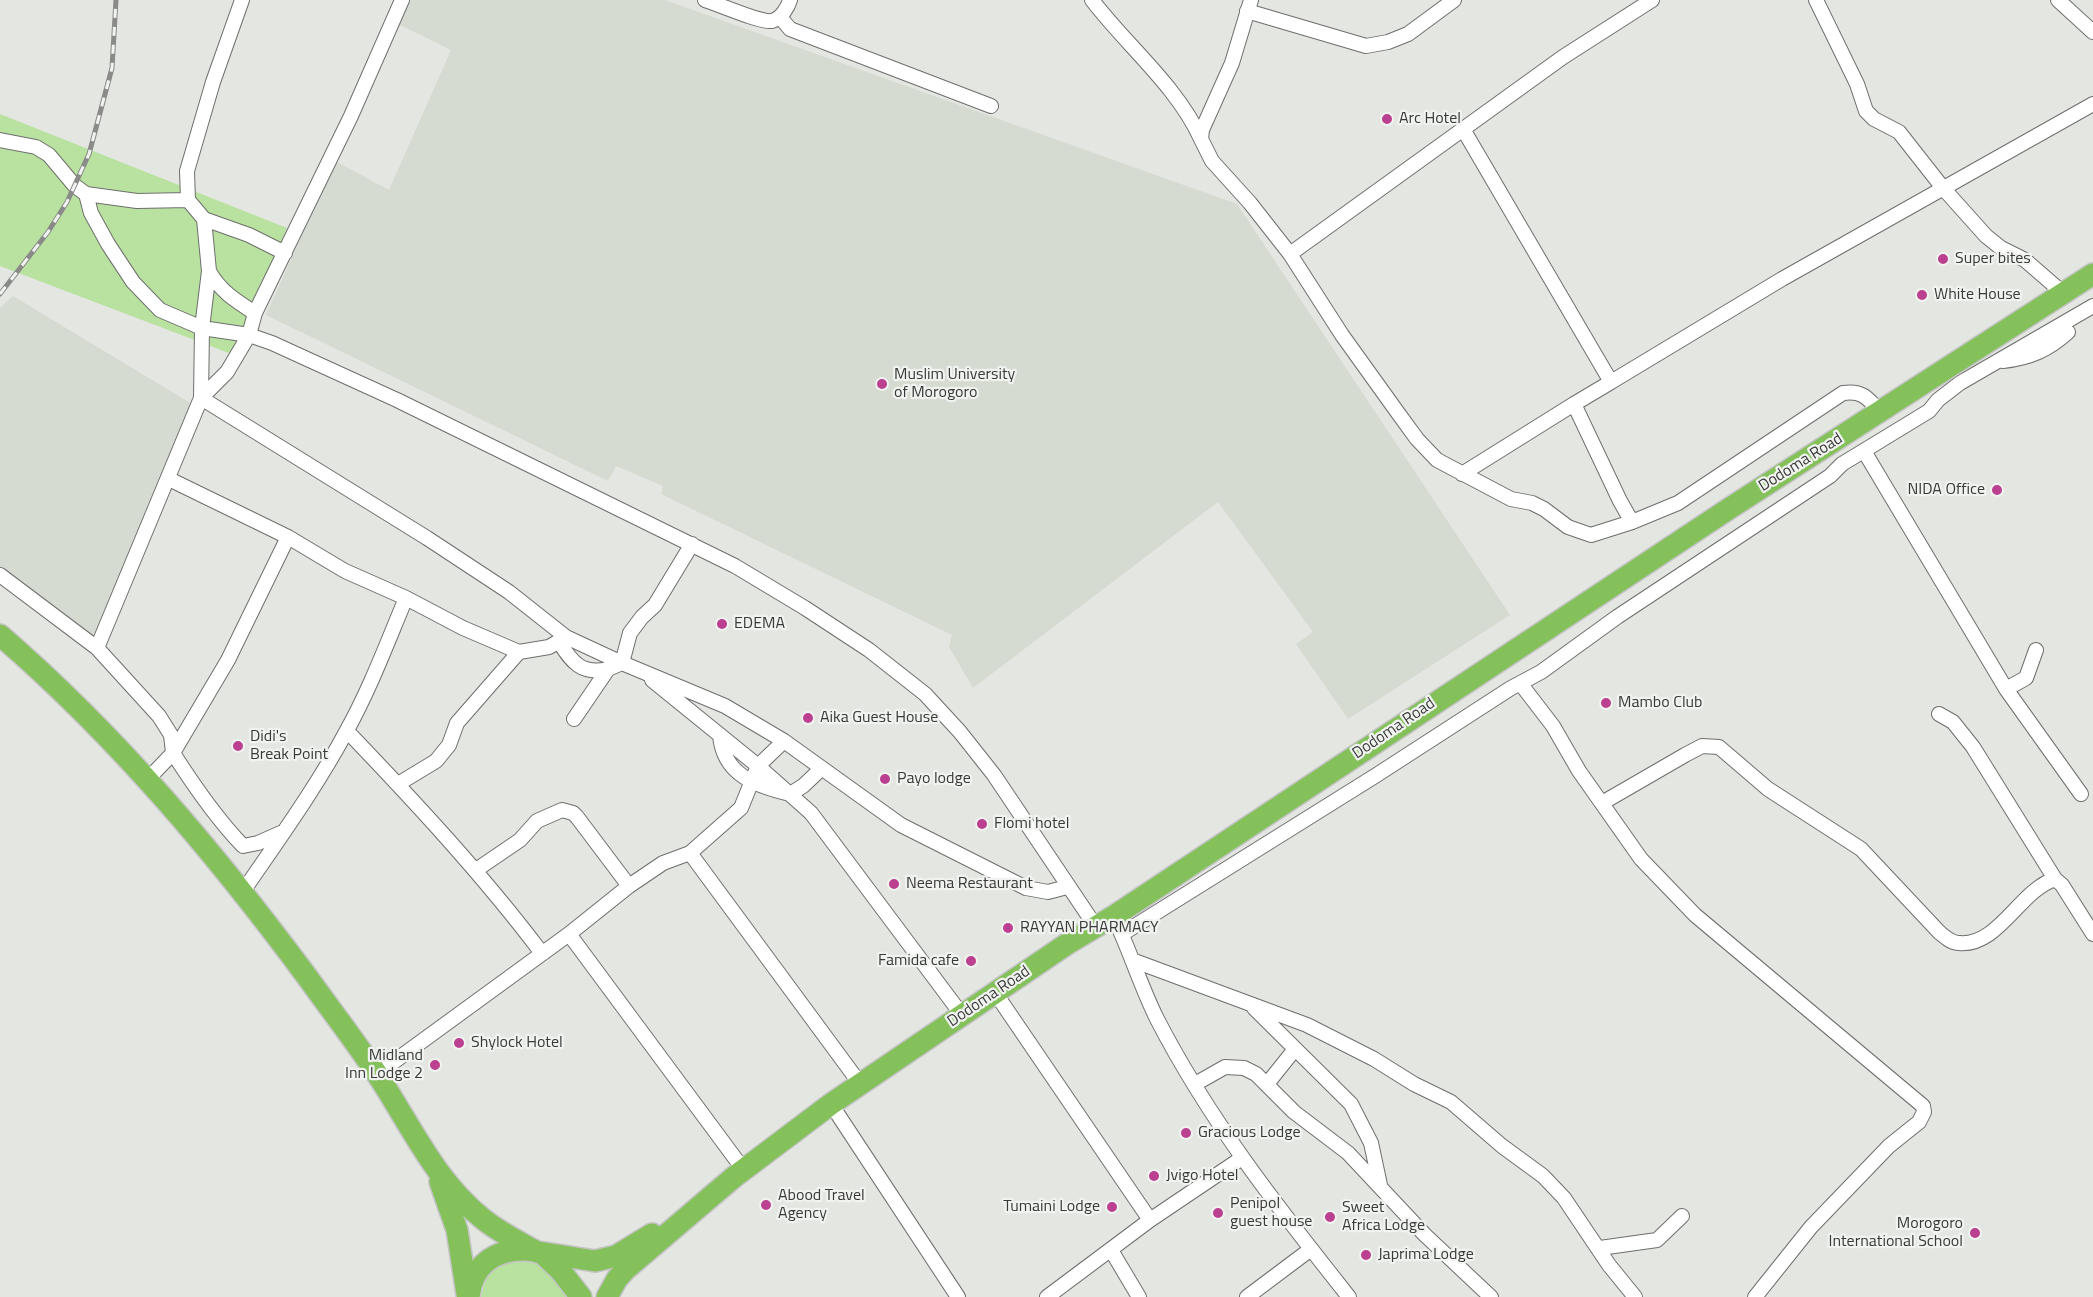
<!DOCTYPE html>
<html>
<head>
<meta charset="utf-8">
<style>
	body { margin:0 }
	canvas { display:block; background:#e4e6e2 }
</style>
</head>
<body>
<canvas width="2093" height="1297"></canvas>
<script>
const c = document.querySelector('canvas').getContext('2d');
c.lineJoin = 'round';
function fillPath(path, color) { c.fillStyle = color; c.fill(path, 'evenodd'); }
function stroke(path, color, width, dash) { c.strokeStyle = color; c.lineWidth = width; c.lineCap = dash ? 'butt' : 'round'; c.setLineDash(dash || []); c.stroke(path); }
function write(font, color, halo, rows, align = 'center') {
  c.font = font + ' "Titillium Web",sans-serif'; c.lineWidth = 4.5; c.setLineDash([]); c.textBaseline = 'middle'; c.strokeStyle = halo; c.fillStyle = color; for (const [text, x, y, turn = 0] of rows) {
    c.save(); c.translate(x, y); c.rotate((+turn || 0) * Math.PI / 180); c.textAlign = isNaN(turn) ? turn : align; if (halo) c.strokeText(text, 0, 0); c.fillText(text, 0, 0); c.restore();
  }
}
fillPath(new Path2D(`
	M407 0H665L1237 204 1510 615 1348 719 1296 644 1313 632 1218 502 973 688 949 647 952 635 661 494 663 486 616 466 608 481 266 315 335 161 389 190 451 50 396 23Z
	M13 296 192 404 92 644 0 581V308Z`), '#d5dbd1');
fillPath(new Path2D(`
	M0 114 287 228 234 355 0 266Z
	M515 1257 539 1263 573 1297H481C487 1271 491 1267 515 1257Z`), '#b9e2a0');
const minor = new Path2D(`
	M705 0C718 4 761 23 772 21 781 19 788 7 790 0
	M1092 0C1127 46 1177 86 1201 139
	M1251 0 1232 63 1202 130 1201 139 1212 161 1250 203 1290 254
	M1652 0 1563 57 1290 254 1342 335 1398 413 1417 439 1437 460 1511 499 1532 503 1544 509 1568 527 1591 535 1632 522 1678 503 1843 393C1862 390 1868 398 1880 412
	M1816 0 1857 84 1866 111 1874 119 1899 132 1943 188 1986 236 2001 248 2025 260 2063 293
	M2058 0 2093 32
	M1247 11 1366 46 1388 42 1408 34 1454 0
	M780 17 790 29 991 106
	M1463 129 1611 382 1574 404 1620 501 1632 522
	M0 140 36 147 49 155 75 186 86 194 137 201 188 200 204 219 249 235 285 253
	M86 194 91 213 108 244 133 282 160 310 202 328 249 335 272 343 397 400 735 566 805 608 869 650 925 694 960 732 994 775 1096 927
	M188 200 187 171 213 82 242 0
	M204 219 209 271 202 328 201 398 427 538 509 592 566 637 622 663 725 706 784 741 901 825 1026 888 1048 892 1067 887
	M209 271C220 291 236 301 255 313
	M2003 361C2030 358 2048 350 2068 332
	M1611 382 1782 279 2093 104
	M1864 451 2006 689
	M1462 474 1574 404
	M169 479 288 537 345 571 406 598 463 628 519 652
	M0 575 97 648
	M559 642C572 662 581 675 608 669
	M2036 650 2026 678 2006 689 2081 794
	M652 680 758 766 811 813 962 1015
	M1520 683 1553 726 1579 771 1641 859 1695 915 1923 1106 1924 1112 1919 1122 1889 1146 1811 1227 1755 1297
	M1939 714 1953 722 1973 747 2055 879
	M574 719 608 669 622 663 630 633 642 617 655 605 692 544
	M347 731C415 802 482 874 541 952
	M720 735C723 775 756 786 790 794L803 786 822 768
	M148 779 173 753 171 735 159 716 97 648 201 398 227 372 249 335 255 313 351 116 402 0
	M398 784 436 761 449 745 457 723 519 652 549 647 566 637
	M1602 803 1685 755 1702 746 1719 747 1768 789 1861 849 1939 932C1945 937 1951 943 1959 943 1998 947 2020 890 2055 879L2062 885 2093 934
	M283 832 258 843 243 846C216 818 194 786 173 753L228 660 288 537
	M690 853 861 1085
	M476 870 520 840 537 821 562 810 573 813 577 817 629 886
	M242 893C278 840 316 788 346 732 370 689 387 643 406 598
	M1118 926C1132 957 1142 989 1157 1019 1209 1120 1279 1209 1349 1297
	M569 934 743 1169
	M1122 934 1375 776 1511 688 1541 672 1617 617 1830 476 1842 464 1929 411 1938 400 1960 383 2093 306
	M1132 960 1307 1025 1374 1059 1414 1084 1451 1102 1502 1146 1543 1176 1564 1198 1609 1265 1635 1297
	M996 994 1150 1220
	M1254 1008 1351 1104 1371 1143 1380 1185
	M377 1074 569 934 629 886 663 863 690 853 741 808 758 766 784 741
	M1195 1084 1225 1067 1244 1068 1256 1074 1294 1112 1348 1153 1425 1235 1491 1297
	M1267 1084 1295 1049
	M831 1104 958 1297
	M1600 1248 1657 1240 1682 1216
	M1111 1250 1139 1297
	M1047 1297 1150 1220 1242 1158
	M1247 1297 1311 1249`);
const highway = new Path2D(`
	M0 635C117 736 216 854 308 978 331 1010 355 1041 377 1074 410 1124 435 1181 483 1219 499 1232 519 1242 537 1252
	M440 1182 457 1230 467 1294
	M543 1254 560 1270 581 1297
	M469 1297C472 1265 495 1249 526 1250L595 1261 616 1256 652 1234
	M607 1297 617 1279 626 1269 734 1177 831 1104 1067 944 1114 916 1730 508 2093 274`);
stroke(minor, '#6e6f6d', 16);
stroke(highway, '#c4c4c4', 24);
stroke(minor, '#fff', 14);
stroke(highway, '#84c15a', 21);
const rail = new Path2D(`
	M0 294 48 232 67 202 89 154 112 68 116 0`);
stroke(rail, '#8a8b89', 5);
stroke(rail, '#f1f3f0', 3, [9]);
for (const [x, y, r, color] of [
	[1387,119,6,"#bb4090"],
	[1943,259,6,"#bb4090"],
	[1922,295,6,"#bb4090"],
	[882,384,6,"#bb4090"],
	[1997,490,6,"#bb4090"],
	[722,624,6,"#bb4090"],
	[1606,703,6,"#bb4090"],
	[808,718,6,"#bb4090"],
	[238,746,6,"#bb4090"],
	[885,779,6,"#bb4090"],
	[982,824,6,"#bb4090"],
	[894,884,6,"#bb4090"],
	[1008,928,6,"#bb4090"],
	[971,961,6,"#bb4090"],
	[459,1043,6,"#bb4090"],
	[435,1065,6,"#bb4090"],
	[1186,1133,6,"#bb4090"],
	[1154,1176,6,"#bb4090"],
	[766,1205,6,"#bb4090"],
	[1112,1207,6,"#bb4090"],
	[1218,1213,6,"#bb4090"],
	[1330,1217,6,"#bb4090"],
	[1975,1233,6,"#bb4090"],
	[1366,1255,6,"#bb4090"]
]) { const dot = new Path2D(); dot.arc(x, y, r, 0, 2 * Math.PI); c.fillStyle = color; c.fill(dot); stroke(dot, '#f1f3f0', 2); }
write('16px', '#393a39', '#f1f3f0', [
	["Arc Hotel",1399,119],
	["Super bites",1955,259],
	["White House",1934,295],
	["Muslim University",894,375],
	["of Morogoro",894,393],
	["NIDA Office",1985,490,"right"],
	["EDEMA",734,624],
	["Mambo Club",1618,703],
	["Aika Guest House",820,718],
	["Didi's",250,737],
	["Break Point",250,755],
	["Payo lodge",897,779],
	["Flomi hotel",994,824],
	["Neema Restaurant",906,884],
	["RAYYAN PHARMACY",1020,928],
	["Famida cafe",959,961,"right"],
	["Shylock Hotel",471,1043],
	["Midland",423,1056,"right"],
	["Inn Lodge 2",423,1074,"right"],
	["Gracious Lodge",1198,1133],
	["Jvigo Hotel",1166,1176],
	["Abood Travel",778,1196],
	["Agency",778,1214],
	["Penipol",1230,1204],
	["guest house",1230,1222],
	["Tumaini Lodge",1100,1207,"right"],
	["Sweet",1342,1208],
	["Africa Lodge",1342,1226],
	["Morogoro",1963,1224,"right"],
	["International School",1963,1242,"right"],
	["Japrima Lodge",1378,1255]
], 'left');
write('16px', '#393a39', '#f1f3f0', [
	["Dodoma Road",1801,463,-32],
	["Dodoma Road",1394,729,-34],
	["Dodoma Road",989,997,-34]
]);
</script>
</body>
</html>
